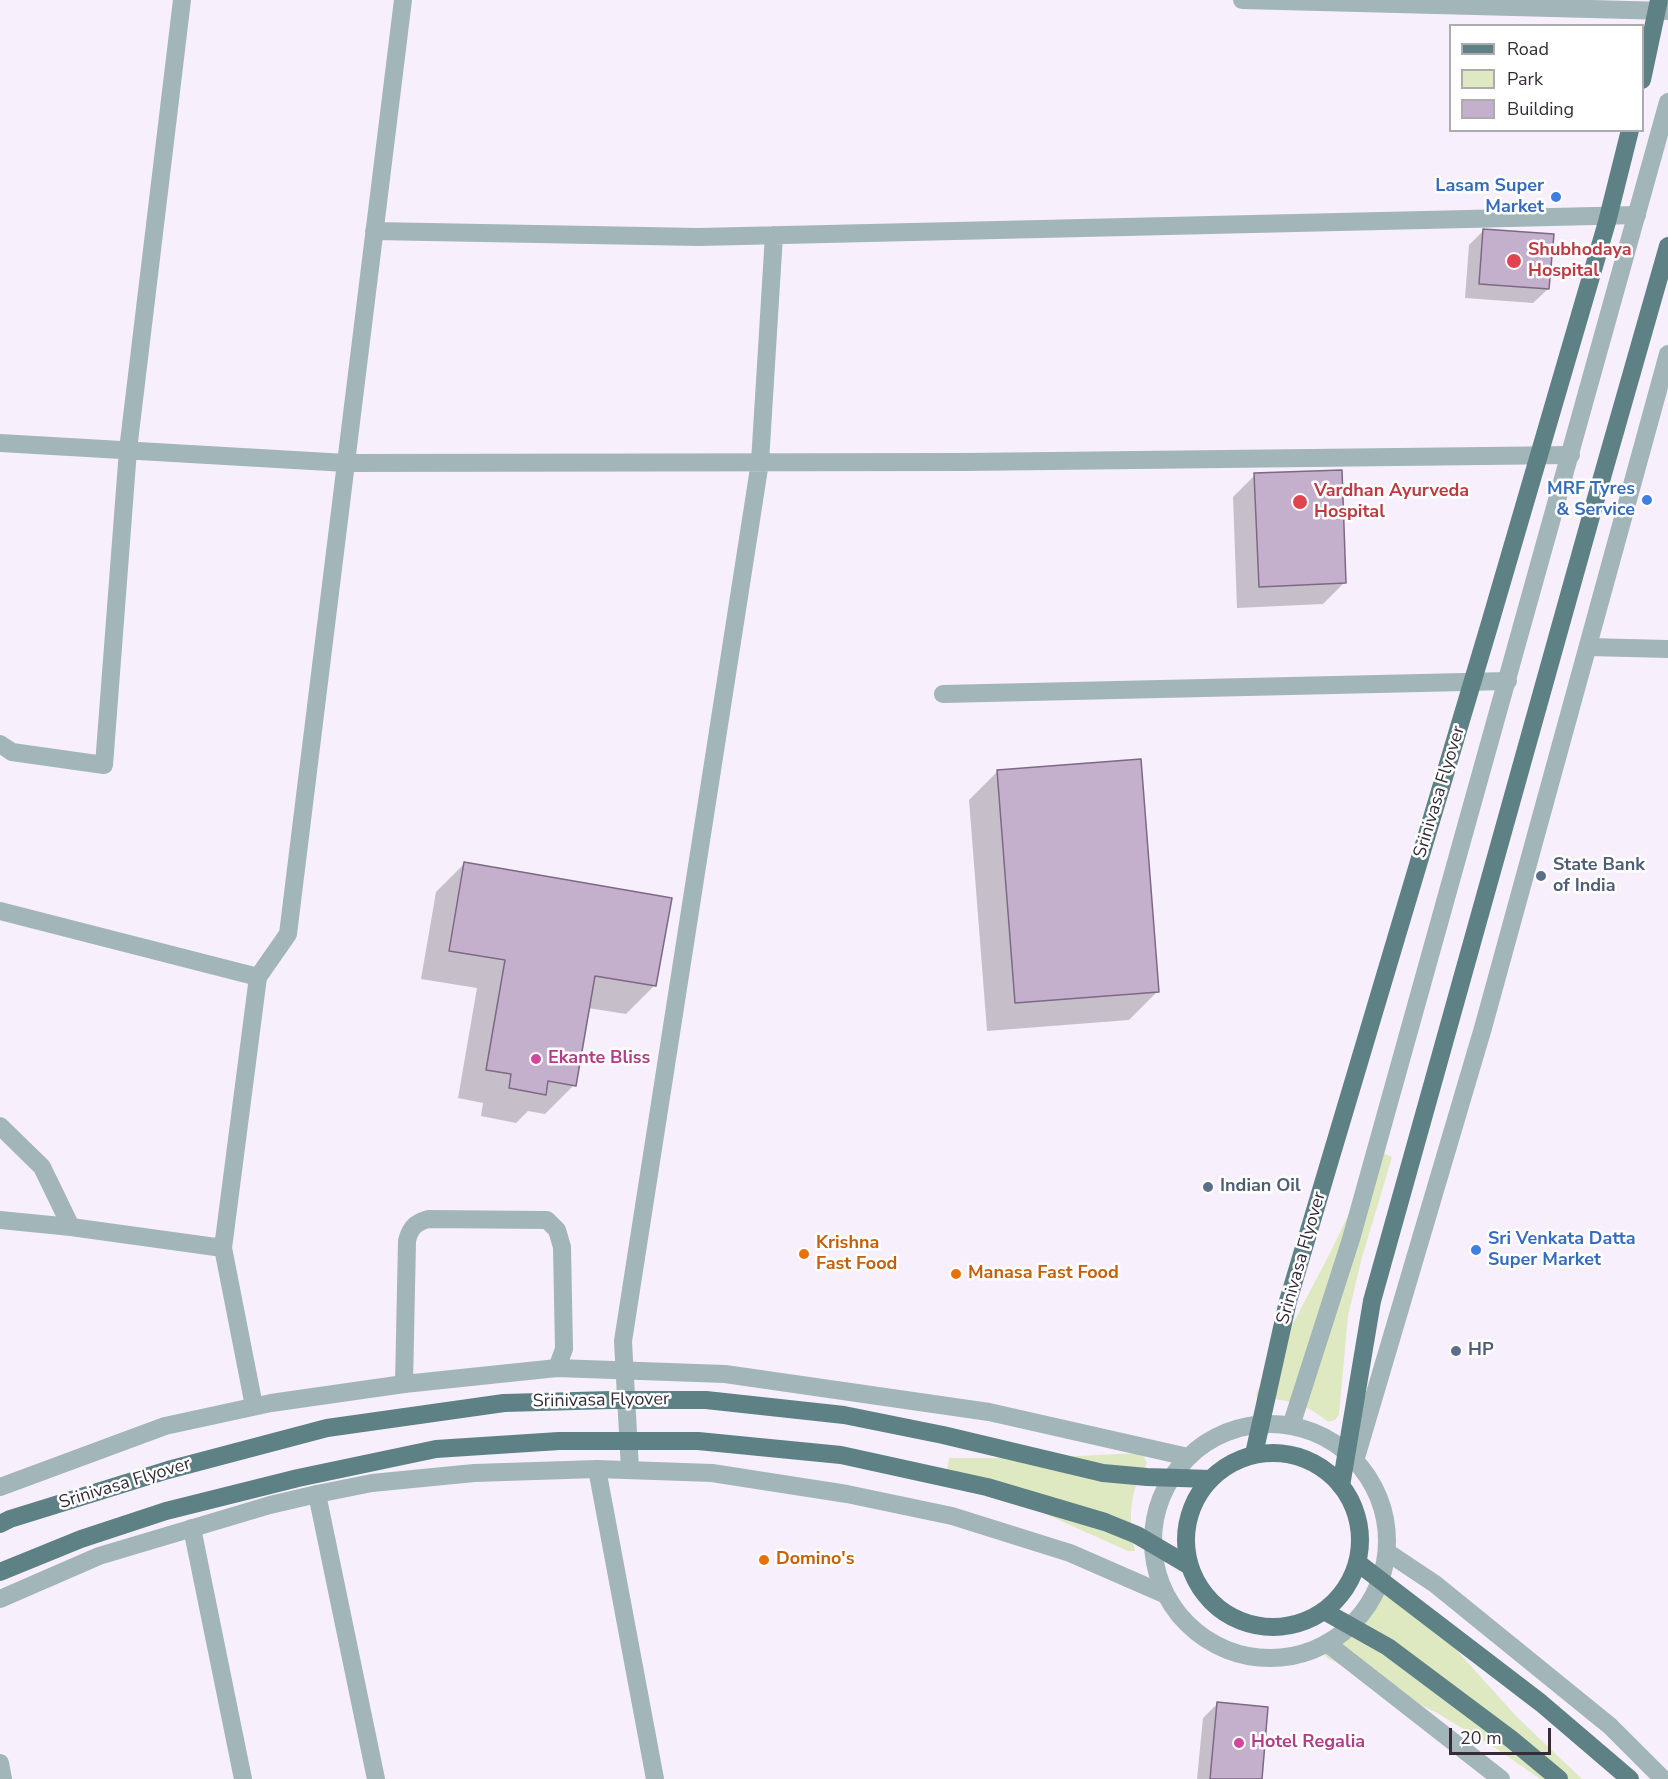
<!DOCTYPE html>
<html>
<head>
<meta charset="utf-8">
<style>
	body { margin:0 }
	#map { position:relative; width:1668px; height:1779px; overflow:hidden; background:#f8effc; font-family:"Nunito Sans",sans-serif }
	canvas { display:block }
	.legend { position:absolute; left:1449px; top:24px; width:195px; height:108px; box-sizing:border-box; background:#fff; border:2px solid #aeabaf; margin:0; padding:8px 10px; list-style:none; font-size:18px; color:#352c38 }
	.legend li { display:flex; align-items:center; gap:12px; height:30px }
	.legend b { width:30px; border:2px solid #aeabaf }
	.scale { position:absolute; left:1449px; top:1728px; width:102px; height:27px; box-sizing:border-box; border:3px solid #352c38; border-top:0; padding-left:8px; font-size:18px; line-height:21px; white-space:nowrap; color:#352c38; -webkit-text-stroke:4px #fff; paint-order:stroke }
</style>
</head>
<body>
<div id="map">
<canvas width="1668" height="1779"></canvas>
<ul class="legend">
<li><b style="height:8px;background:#5e8186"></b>Road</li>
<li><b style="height:16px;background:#dee9c2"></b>Park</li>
<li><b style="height:16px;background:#c4afcc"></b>Building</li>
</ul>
<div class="scale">20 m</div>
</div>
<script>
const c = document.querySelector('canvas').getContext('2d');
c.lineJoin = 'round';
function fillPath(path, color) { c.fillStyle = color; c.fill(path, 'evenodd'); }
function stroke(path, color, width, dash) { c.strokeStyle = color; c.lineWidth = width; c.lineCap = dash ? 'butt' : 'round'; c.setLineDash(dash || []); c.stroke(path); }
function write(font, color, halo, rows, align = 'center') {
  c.font = font + ' "Nunito Sans",sans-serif'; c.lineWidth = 5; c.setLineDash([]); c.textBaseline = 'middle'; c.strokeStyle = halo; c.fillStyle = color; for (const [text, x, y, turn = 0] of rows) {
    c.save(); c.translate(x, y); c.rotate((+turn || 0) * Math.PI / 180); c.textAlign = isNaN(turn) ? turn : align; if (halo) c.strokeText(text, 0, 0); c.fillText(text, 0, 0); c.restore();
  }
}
fillPath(new Path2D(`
	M1379 1151 1392 1157 1361 1261 1348 1316 1339 1415 1335 1420 1328 1422C1305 1403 1287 1399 1257 1398L1256 1394 1329 1255Z
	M1138 1453 1144 1457 1147 1463C1129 1492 1128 1517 1135 1551H1128L947 1470 949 1458H1038Z
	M1386 1572 1517 1717 1582 1779H1540L1497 1749 1437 1713 1327 1658 1323 1652 1324 1643C1356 1627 1369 1606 1383 1573Z`), '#dee9c2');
fillPath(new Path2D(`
	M1484 230 1548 289 1533 303 1465 298 1469 245Z
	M1255 475 1345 582 1323 604 1237 608 1233 497Z
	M998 771 1158 991 1129 1020 987 1031 969 800Z
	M465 863 655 985 626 1014 588 1008 574 1085 545 1114 528 1111 516 1123 481 1116 483 1103 458 1098 477 988 421 979 436 892Z
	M1217 1704 1261 1779H1197L1203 1718Z`), '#0003');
const building = new Path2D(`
	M1483 229 1554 234 1549 289 1479 284Z
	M1342 470 1346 583 1259 587 1254 473Z
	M1141 759 1159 992 1015 1003 997 770Z
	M464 862 672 898 656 986 595 976 576 1086 548 1081 546 1095 509 1088 511 1074 486 1070 505 960 449 951Z
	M1217 1702 1268 1707 1262 1779H1210Z`);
fillPath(building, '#c4afcc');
stroke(building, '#7c6984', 1.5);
stroke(new Path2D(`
	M404 1384 407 1241C410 1228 415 1223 428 1219L547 1220 557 1230 562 1247 564 1349 557 1368`), '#a2b5b8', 18);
stroke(new Path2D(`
	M1242 0 1668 11
	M374 231 699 237 1637 215
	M0 443 346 463 964 462 1571 455
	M1588 647 1668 649
	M943 694 1508 681
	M0 744 12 752 104 765 128 450 182 0
	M0 911 258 977
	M0 1126 42 1167 71 1227
	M0 1220 71 1227 223 1248
	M254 1406 223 1248 258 977 288 934 403 0
	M597 1469 655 1779
	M630 1470 623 1341 760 462 774 235
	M317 1494 376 1779
	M192 1528 243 1779
	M0 1763 3 1779`), '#a2b5b8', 18);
stroke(new Path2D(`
	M1153 1541a117 117 0 1 1 234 0a117 117 0 1 1-234 0Z
	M1291 1426 1351 1239 1668 102
	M1355 1461 1483 1028 1668 354
	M0 1487 165 1426 271 1403 404 1384 557 1368 725 1374 989 1412 1188 1457
	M1387 1552 1435 1584 1610 1726 1663 1779
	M0 1599 99 1556 270 1505 317 1494 372 1483 474 1473 597 1469 712 1473 847 1494 952 1516 1070 1553 1164 1594
	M1328 1644 1501 1779`), '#a2b5b8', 18);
stroke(new Path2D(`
	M1186 1540a87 87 0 1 1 174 0a87 87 0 1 1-174 0Z`), '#5e8186', 18);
stroke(new Path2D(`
	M1642 80 1659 0
	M1254 1454 1288 1301 1490 623 1607 222 1630 130
	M1341 1486 1372 1301 1595 502 1668 246
	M0 1524 10 1519 168 1470 327 1428 504 1403 611 1400H706L844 1415 943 1435 1103 1473 1147 1477 1211 1479
	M1358 1563 1541 1703 1630 1779
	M0 1572 81 1539 166 1511 298 1478 436 1449 559 1441H698L841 1455 987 1487 1105 1522 1137 1535 1188 1565
	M1324 1611 1388 1647 1511 1739 1559 1779`), '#5e8186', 18);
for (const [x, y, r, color] of [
	[1556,197,6,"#3f7fe0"],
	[1514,261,8,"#e0444e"],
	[1647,500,6,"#3f7fe0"],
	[1300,502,8,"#e0444e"],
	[1541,876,6,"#5c6f8a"],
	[536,1059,6,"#d1479c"],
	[1208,1187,6,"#5c6f8a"],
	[1476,1250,6,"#3f7fe0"],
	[804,1254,6,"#e8710a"],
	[956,1274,6,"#e8710a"],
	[1456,1351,6,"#5c6f8a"],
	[764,1560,6,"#e8710a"],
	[1239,1743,6,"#d1479c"]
]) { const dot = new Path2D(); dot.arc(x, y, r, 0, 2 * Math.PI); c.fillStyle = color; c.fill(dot); stroke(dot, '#fff', 2); }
write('bold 18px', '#366cbe', '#fff', [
	["Lasam Super",1544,187],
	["Market",1544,208],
	["MRF Tyres",1635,490],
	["& Service",1635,511],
	["Sri Venkata Datta",1488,1240,"left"],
	["Super Market",1488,1261,"left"]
], 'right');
write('bold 18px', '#be3a42', '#fff', [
	["Shubhodaya",1528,251],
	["Hospital",1528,272],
	["Vardhan Ayurveda",1314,492],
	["Hospital",1314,513]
], 'left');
write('18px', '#352c38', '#fff', [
	["Srinivasa Flyover",1440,792,-73],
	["Srinivasa Flyover",1302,1258,-74],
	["Srinivasa Flyover",601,1401,-1],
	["Srinivasa Flyover",125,1484,-17]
]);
write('bold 18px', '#4e5e75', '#fff', [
	["State Bank",1553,866],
	["of India",1553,887],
	["Indian Oil",1220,1187],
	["HP",1468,1351]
], 'left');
write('bold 18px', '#b23c85', '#fff', [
	["Ekante Bliss",548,1059],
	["Hotel Regalia",1251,1743]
], 'left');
write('bold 18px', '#c56008', '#fff', [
	["Krishna",816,1244],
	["Fast Food",816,1265],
	["Manasa Fast Food",968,1274],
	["Domino's",776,1560]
], 'left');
</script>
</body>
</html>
